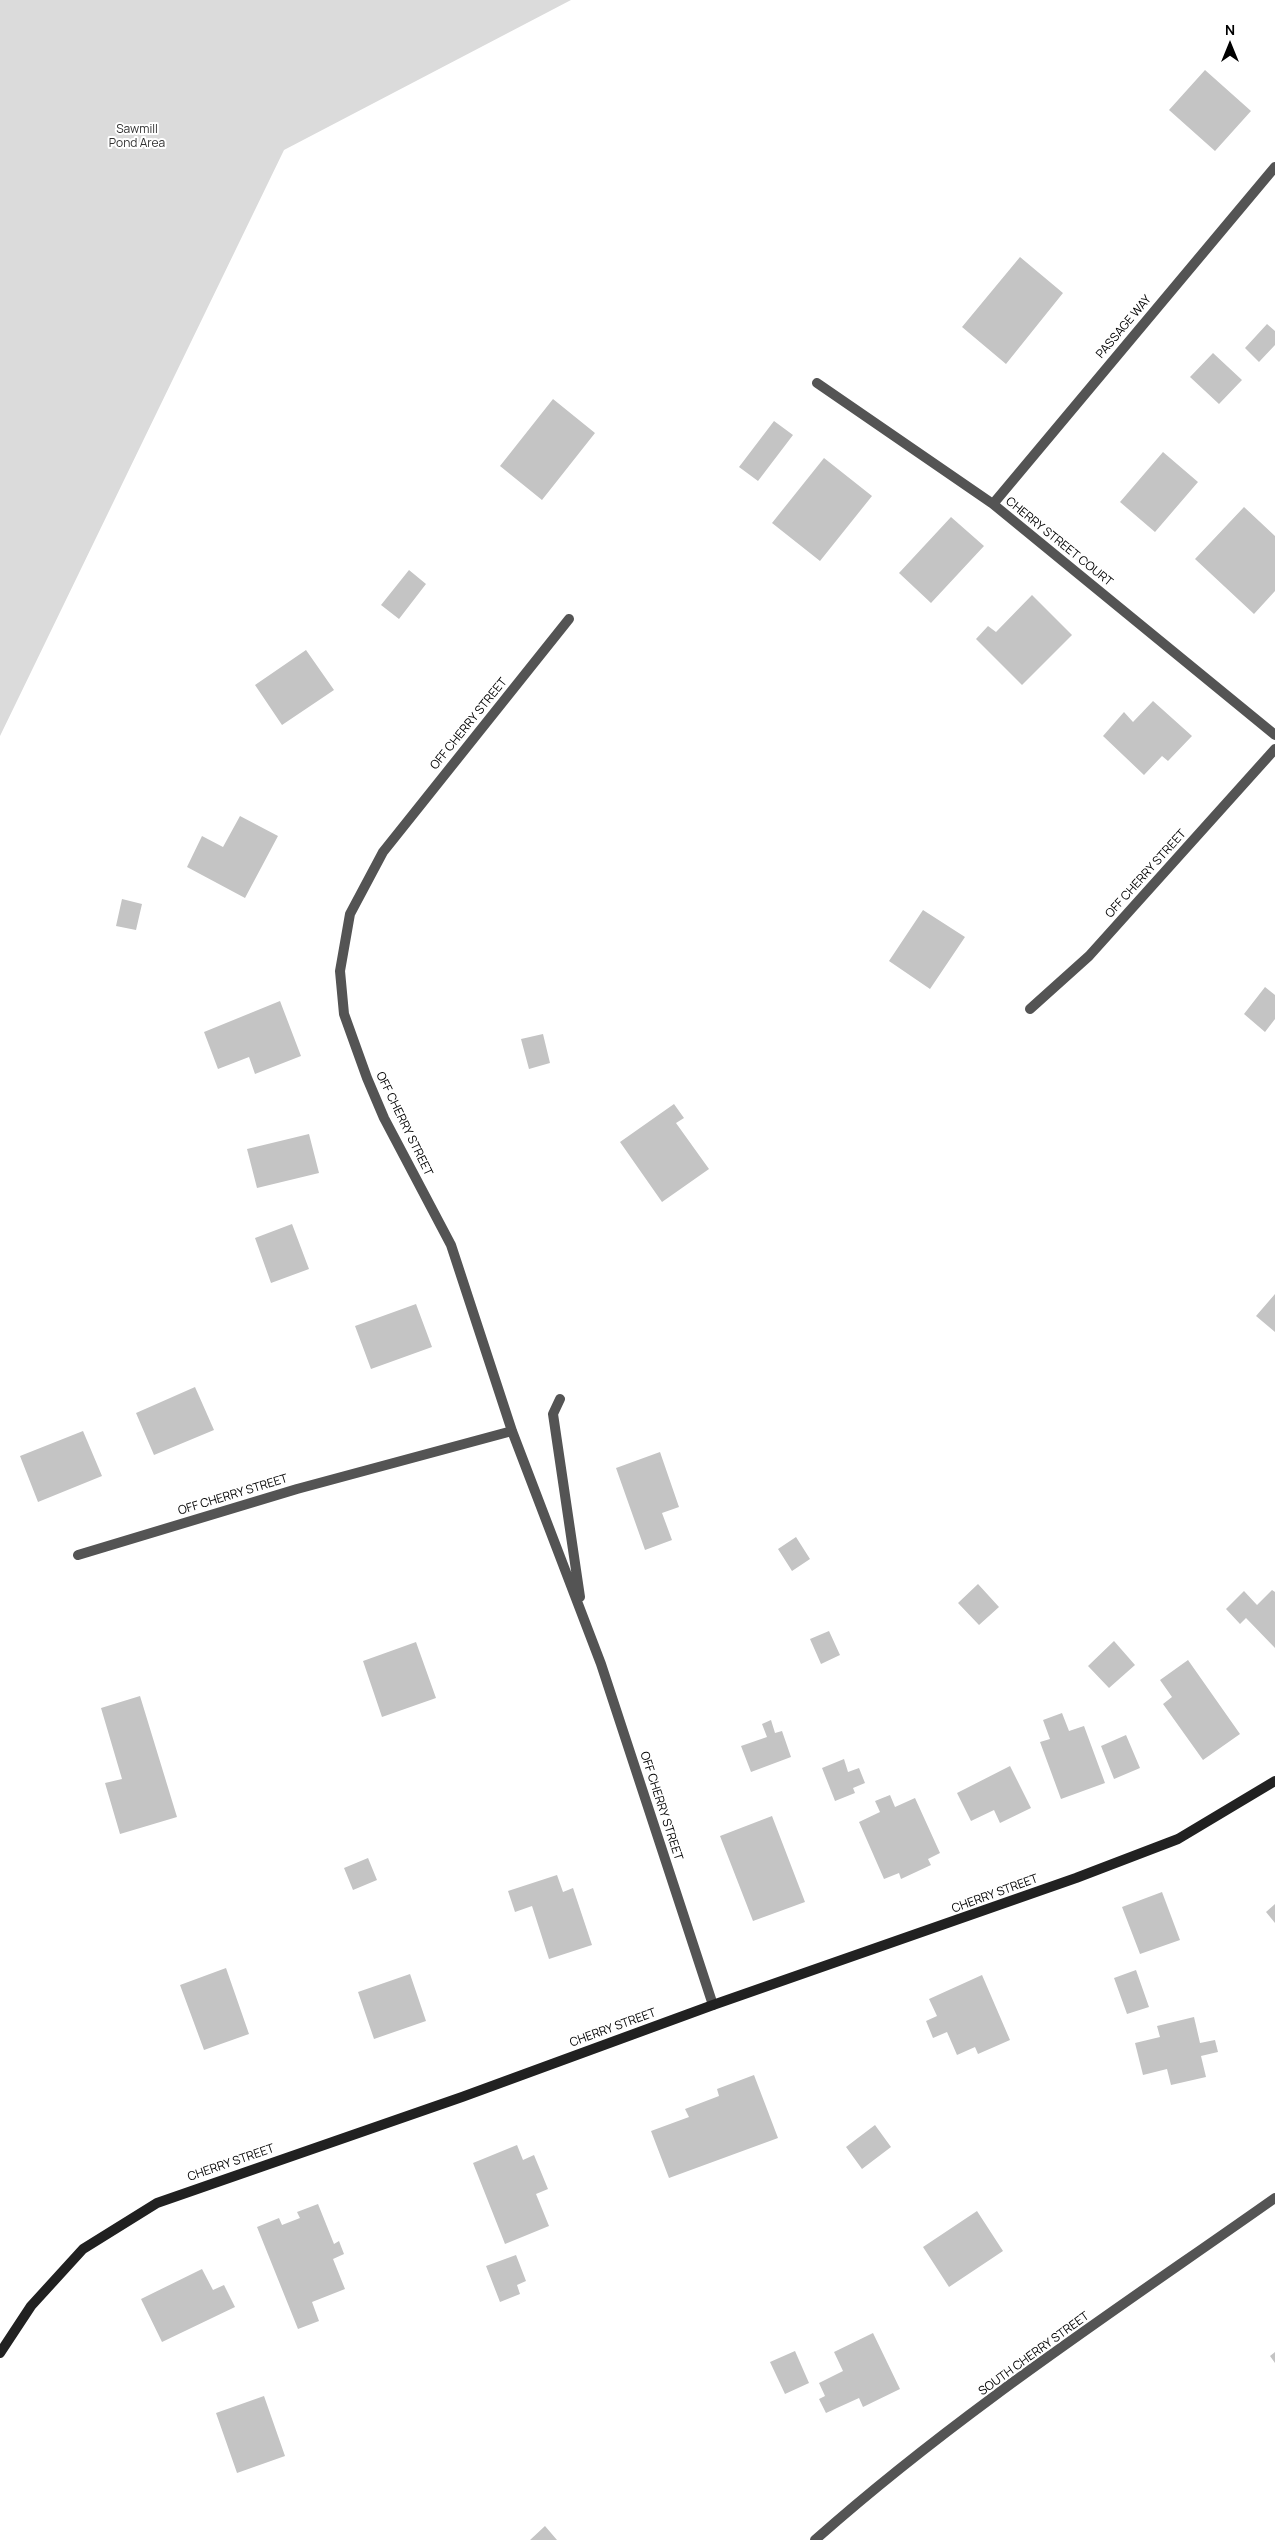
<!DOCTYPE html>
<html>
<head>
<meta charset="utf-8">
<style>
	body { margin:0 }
	#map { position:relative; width:1275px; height:2540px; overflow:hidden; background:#fff; font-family:Manrope,sans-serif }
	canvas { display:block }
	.north { position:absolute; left:1205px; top:20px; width:50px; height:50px; -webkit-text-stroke:4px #fff; paint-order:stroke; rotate:0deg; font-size:14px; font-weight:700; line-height:20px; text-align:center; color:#000 }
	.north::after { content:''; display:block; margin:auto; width:18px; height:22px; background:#000; clip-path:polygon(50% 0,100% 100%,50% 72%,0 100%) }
</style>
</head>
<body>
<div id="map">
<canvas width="1275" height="2540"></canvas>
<div class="north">N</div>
</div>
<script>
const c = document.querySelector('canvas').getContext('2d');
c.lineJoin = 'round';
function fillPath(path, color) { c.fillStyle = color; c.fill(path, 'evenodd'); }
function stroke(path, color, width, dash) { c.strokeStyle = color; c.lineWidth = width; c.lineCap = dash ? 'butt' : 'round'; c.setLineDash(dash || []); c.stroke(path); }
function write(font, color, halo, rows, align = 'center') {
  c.font = font + ' Manrope,sans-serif'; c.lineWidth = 4; c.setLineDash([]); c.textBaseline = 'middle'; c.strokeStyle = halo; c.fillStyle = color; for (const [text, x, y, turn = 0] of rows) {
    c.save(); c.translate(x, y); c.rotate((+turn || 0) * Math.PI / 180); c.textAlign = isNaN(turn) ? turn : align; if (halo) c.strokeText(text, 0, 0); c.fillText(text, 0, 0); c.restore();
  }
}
fillPath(new Path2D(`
	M0 0H571L284 150 0 736Z`), '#dbdbdb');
fillPath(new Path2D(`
	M1205 70 1251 111 1215 151 1169 110Z
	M1020 257 1063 293 1006 364 962 327Z
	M1267 324 1275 331V345L1259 362 1245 348Z
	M1213 353 1242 380 1219 404 1190 377Z
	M553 399 595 433 542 500 500 466Z
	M774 421 793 435 758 481 739 467Z
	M1163 452 1198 482 1155 532 1120 502Z
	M824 458 872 496 820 561 772 523Z
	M1244 507 1275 536V591L1254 614 1195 559Z
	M951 517 984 546 931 603 899 573Z
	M409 570 426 584 399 619 381 605Z
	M1032 595 1072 635 1022 685 976 639 988 626 996 632Z
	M306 650 334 690 282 725 255 685Z
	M1153 701 1192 736 1168 761 1162 756 1144 775 1103 736 1124 712 1133 722Z
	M240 816 278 836 245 898 187 867 202 836 223 847Z
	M122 899 142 904 136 930 116 926Z
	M923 910 965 937 930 989 889 961Z
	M1265 987 1275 995V1019L1265 1032 1244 1014Z
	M280 1001 301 1056 255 1074 249 1057 218 1069 204 1032Z
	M543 1034 550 1063 529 1069 521 1039Z
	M674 1104 684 1118 676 1123 709 1169 662 1202 620 1142Z
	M309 1134 319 1173 257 1188 247 1149Z
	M292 1224 309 1269 271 1283 255 1238Z
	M1275 1294V1332L1256 1316Z
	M416 1304 432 1347 371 1369 355 1326Z
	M195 1387 214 1430 154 1455 136 1413Z
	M83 1431 102 1476 38 1502 20 1456Z
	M660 1452 679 1507 662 1513 672 1540 645 1550 616 1468Z
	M796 1537 810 1559 792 1571 778 1549Z
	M978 1584 999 1607 979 1625 958 1603Z
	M1272 1590 1275 1592V1648L1246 1618 1240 1624 1226 1609 1244 1591 1257 1605Z
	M829 1631 840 1655 821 1664 810 1639Z
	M1114 1641 1135 1665 1109 1688 1088 1666Z
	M416 1642 436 1698 382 1717 363 1661Z
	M1188 1660 1240 1734 1203 1760 1163 1704 1172 1697 1160 1680Z
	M140 1696 177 1817 120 1834 105 1783 122 1779 101 1708Z
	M1062 1713 1069 1731 1084 1726 1105 1783 1061 1799 1040 1742 1050 1739 1043 1720Z
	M771 1720 775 1733 782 1731 791 1757 751 1772 741 1746 767 1737 762 1724Z
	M1126 1735 1140 1768 1114 1779 1101 1746Z
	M844 1759 848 1772 859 1768 865 1783 853 1788 855 1793 835 1801 822 1768Z
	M1010 1766 1031 1808 1000 1823 994 1810 971 1821 957 1793Z
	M890 1795 895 1807 915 1798 940 1853 928 1859 931 1865 901 1879 899 1873 884 1879 859 1822 880 1812 875 1801Z
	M772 1816 805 1902 753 1921 720 1836Z
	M368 1858 377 1880 353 1890 344 1868Z
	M557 1875 563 1892 573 1888 592 1945 549 1959 532 1906 515 1912 508 1891Z
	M1162 1892 1180 1940 1140 1954 1122 1907Z
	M1275 1904V1923L1266 1912Z
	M226 1968 249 2034 204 2050 180 1985Z
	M1136 1970 1149 2007 1127 2014 1114 1978Z
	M410 1974 426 2021 374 2039 358 1992Z
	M982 1975 1010 2040 978 2054 975 2047 957 2055 947 2032 933 2038 926 2021 937 2016 929 1999Z
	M1194 2017 1200 2043 1215 2040 1218 2052 1201 2056 1206 2077 1171 2085 1167 2069 1143 2075 1135 2043 1160 2037 1157 2026Z
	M754 2075 778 2138 669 2178 651 2131 689 2117 685 2109 719 2096 717 2089Z
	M875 2125 891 2147 862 2169 846 2147Z
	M517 2145 523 2160 534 2155 548 2189 536 2194 549 2226 505 2244 473 2163Z
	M318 2204 334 2244 339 2241 344 2254 333 2259 345 2289 312 2302 319 2321 298 2329 257 2227 279 2218 282 2225 300 2218 297 2212Z
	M977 2211 1003 2251 949 2287 923 2247Z
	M516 2255 526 2281 517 2285 520 2294 500 2302 486 2266Z
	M202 2269 213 2290 224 2285 235 2307 162 2342 141 2299Z
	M873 2333 900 2389 863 2407 859 2398 826 2413 819 2399 825 2396 819 2383 843 2371 834 2352Z
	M795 2351 809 2383 785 2394 770 2362Z
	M1275 2352V2363L1270 2356Z
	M264 2396 285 2456 237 2473 216 2413Z
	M545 2526 557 2540H530Z`), '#c4c4c4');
stroke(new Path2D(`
	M817 383 993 504 1275 735
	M993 504 1275 167
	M569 619 383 852 350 914 340 971 344 1014 367 1078 384 1118 451 1245 512 1431 601 1664 713 2005
	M1030 1009 1089 956 1275 749
	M560 1399 553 1414 580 1597
	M78 1555 297 1489 512 1431
	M815 2540C958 2413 1119 2308 1275 2198`), '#545454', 10);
stroke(new Path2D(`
	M0 2353 31 2306 83 2249 157 2203 462 2097 713 2005 1076 1878 1178 1839 1275 1781`), '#212121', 10);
write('12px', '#323232', '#fff', [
	["Sawmill",137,130],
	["Pond Area",137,144]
]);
write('12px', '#000', '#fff', [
	["PASSAGE WAY",1124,327,-50],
	["CHERRY STREET COURT",1059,542,39],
	["OFF CHERRY STREET",469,724,-51],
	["OFF CHERRY STREET",1146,874,-48],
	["OFF CHERRY STREET",404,1124,64],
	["OFF CHERRY STREET",233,1495,-17],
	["OFF CHERRY STREET",661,1806,72],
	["CHERRY STREET",995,1894,-20],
	["CHERRY STREET",613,2028,-20],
	["CHERRY STREET",231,2163,-19],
	["SOUTH CHERRY STREET",1034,2354,-36]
]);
</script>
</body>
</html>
